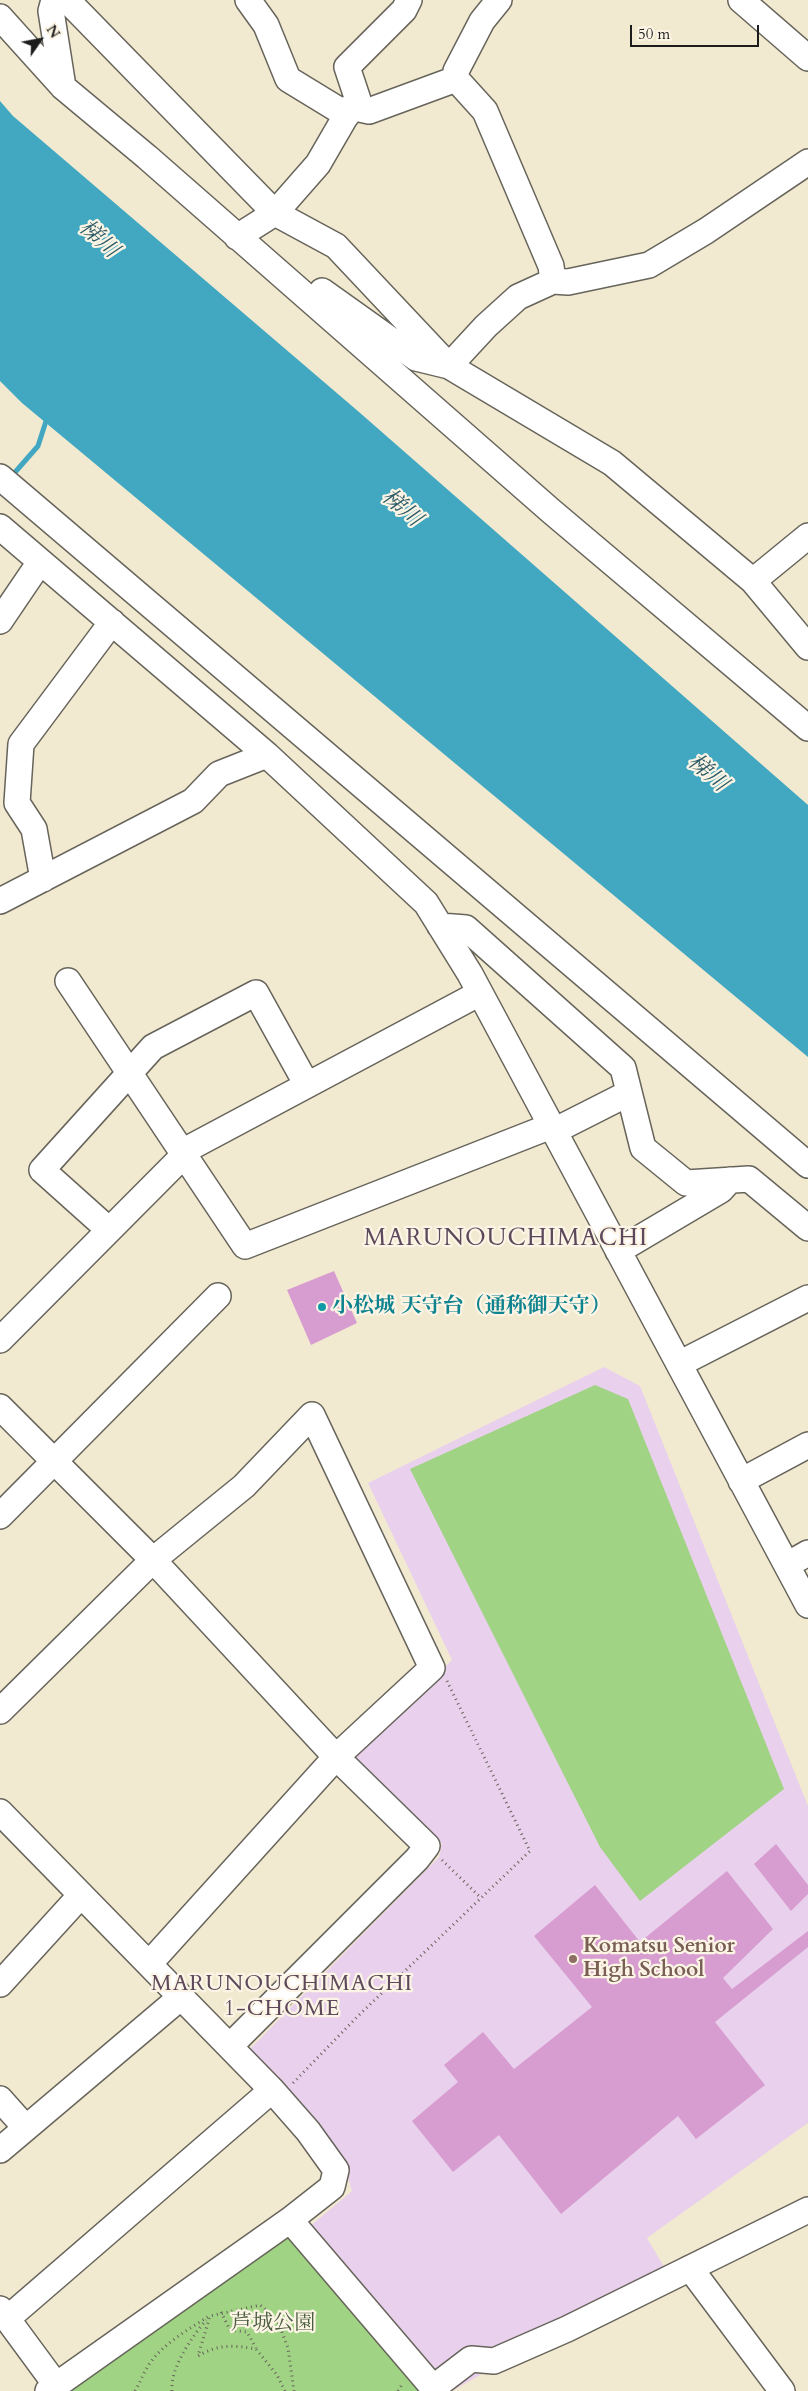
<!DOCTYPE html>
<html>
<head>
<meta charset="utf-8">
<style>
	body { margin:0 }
	#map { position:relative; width:808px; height:2391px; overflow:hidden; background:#f2ead0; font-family:Cardo,serif }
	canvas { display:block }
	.north { position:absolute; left:15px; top:15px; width:50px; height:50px; -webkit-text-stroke:4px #fcf5e5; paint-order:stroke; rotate:57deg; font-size:14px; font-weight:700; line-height:20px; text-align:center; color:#1c1c1c }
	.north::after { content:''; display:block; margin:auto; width:18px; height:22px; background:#1c1c1c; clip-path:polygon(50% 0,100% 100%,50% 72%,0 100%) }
	.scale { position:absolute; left:630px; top:25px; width:129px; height:22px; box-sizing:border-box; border:2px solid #1c1c1c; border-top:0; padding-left:6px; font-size:15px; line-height:18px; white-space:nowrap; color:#1c1c1c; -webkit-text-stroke:4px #fcf5e5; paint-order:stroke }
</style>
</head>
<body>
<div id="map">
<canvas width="808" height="2391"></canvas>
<div class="north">N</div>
<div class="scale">50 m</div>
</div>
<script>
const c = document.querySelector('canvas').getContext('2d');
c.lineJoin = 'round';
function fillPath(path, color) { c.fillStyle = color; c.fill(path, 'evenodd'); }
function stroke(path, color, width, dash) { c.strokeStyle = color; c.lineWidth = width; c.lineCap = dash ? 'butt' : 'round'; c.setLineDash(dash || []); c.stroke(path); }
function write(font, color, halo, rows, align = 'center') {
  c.font = font + ' Cardo,"Noto Serif JP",serif'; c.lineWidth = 4.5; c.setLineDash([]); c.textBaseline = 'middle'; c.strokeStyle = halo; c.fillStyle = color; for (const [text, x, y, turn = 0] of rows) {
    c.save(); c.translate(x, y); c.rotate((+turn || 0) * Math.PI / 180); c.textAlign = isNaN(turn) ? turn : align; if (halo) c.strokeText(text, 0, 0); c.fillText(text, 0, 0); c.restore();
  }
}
fillPath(new Path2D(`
	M604 1367 640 1386 808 1806V2123L647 2238 666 2270 452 2391H431L310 2226 352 2191 345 2168 238 2061 439 1857 442 1844 353 1756 452 1660 368 1483Z`), '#e9d1ed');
fillPath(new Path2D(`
	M595 1385 628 1399 784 1789 640 1901 600 1847 410 1469Z
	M284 2232 421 2391H68Z`), '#a0d383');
fillPath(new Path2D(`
	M0 101 13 116 359 412 808 805V1057L22 403 0 381Z`), '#42a8c2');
stroke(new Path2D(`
	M10 478 38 446 47 418`), '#42a8c2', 5);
fillPath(new Path2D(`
	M334 1271 357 1323 311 1345 287 1290Z
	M776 1844 808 1885V1894L791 1911 754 1864Z
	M727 1871 773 1929 723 1978 732 1989 808 1931V1947L715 2022 765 2085 696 2139 678 2116 561 2214 499 2135 453 2172 412 2121 458 2082 444 2065 483 2032 514 2069 592 2007 534 1936 595 1885 640 1942Z`), '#d79cd0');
const minor = new Path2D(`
	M54 0 51 11 63 87
	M67 0 275 213 336 246 449 366 612 463 753 581 808 647
	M248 0 266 25 288 79 347 115
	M499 0 482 21 456 71V79L485 111 551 266 553 281
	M741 0 808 58
	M0 17 63 87 147 157 551 511 808 728
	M361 109 347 67 404 10 409 0
	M237 237 275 213 318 164 351 107 369 111 456 79
	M322 291 416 358 449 366
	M449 366 486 326 518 297 553 281 568 282 649 265 706 231 808 162
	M0 477 808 1165
	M0 527 267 755 426 903 470 974 808 1605
	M753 581 808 536
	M0 621 40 562
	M43 879 34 829 17 803 21 744 112 622
	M0 901 193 801 219 774 267 755
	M440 926 466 928 623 1068 643 1148 686 1183 749 1179 808 1228
	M68 981 245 1246 551 1126
	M554 1131 629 1093
	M109 1230 42 1170 153 1047 256 993 307 1085
	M618 1251 721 1190 730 1180
	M0 1340 193 1146 480 993
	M679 1364 808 1298
	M0 1407 153 1560 336 1757 427 1846 417 1859 230 2046
	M741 1481 808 1445
	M0 1516 218 1296
	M787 1565 808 1553
	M0 1711 153 1560 244 1486 312 1415 432 1668 336 1757 149 1964
	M0 1812 272 2090 308 2131 336 2170 332 2187 290 2220 48 2391
	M0 1984 81 1895
	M0 2099 25 2127
	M0 2150 181 1997
	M290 2220 436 2391
	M690 2268 782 2391
	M0 2309 56 2385
	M8 2318 272 2090
	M433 2388 471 2359 494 2361 567 2329 808 2210`);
stroke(minor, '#67645b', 28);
stroke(new Path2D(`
	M442 1860 481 1898
	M293 2083 358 2016 530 1851 447 1681
	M221 2312 230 2330 247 2332 256 2348
	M135 2391C140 2383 143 2374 148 2366 162 2344 188 2330 209 2316
	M172 2391C170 2368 192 2337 206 2320
	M285 2391 277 2375 256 2349C234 2345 218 2344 198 2356L210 2316 260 2305 277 2319 288 2348 294 2391
	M398 2391 403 2383`), '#67645b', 3, [1, 4]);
stroke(minor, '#fff', 25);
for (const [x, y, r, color] of [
	[322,1307,5,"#0f9aa8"],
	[573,1959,5,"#8d6e63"]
]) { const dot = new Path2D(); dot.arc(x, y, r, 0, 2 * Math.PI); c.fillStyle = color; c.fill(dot); stroke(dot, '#fcf5e5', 2); }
write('bold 21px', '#0d838f', '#fcf5e5', [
	["小松城 天守台（通称御天守）",332,1307]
], 'left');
write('bold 21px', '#785e54', '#fcf5e5', [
	["Komatsu Senior",583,1947],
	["High School",583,1971]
], 'left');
write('21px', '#4a5c40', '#fcf5e5', [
	["芦城公園",273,2324]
]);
write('italic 22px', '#2d5b67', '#fcf5e5', [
	["梯川",98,240,42],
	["梯川",401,509,41],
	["梯川",707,774,41]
]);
c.letterSpacing = '1px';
write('22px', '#5d495b', '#fcf5e5', [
	["MARUNOUCHIMACHI",282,1985],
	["1-CHOME",282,2010]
]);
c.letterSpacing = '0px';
c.letterSpacing = '1px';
write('24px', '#5d495b', '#fcf5e5', [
	["MARUNOUCHIMACHI",506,1239]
]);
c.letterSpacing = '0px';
</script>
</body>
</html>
